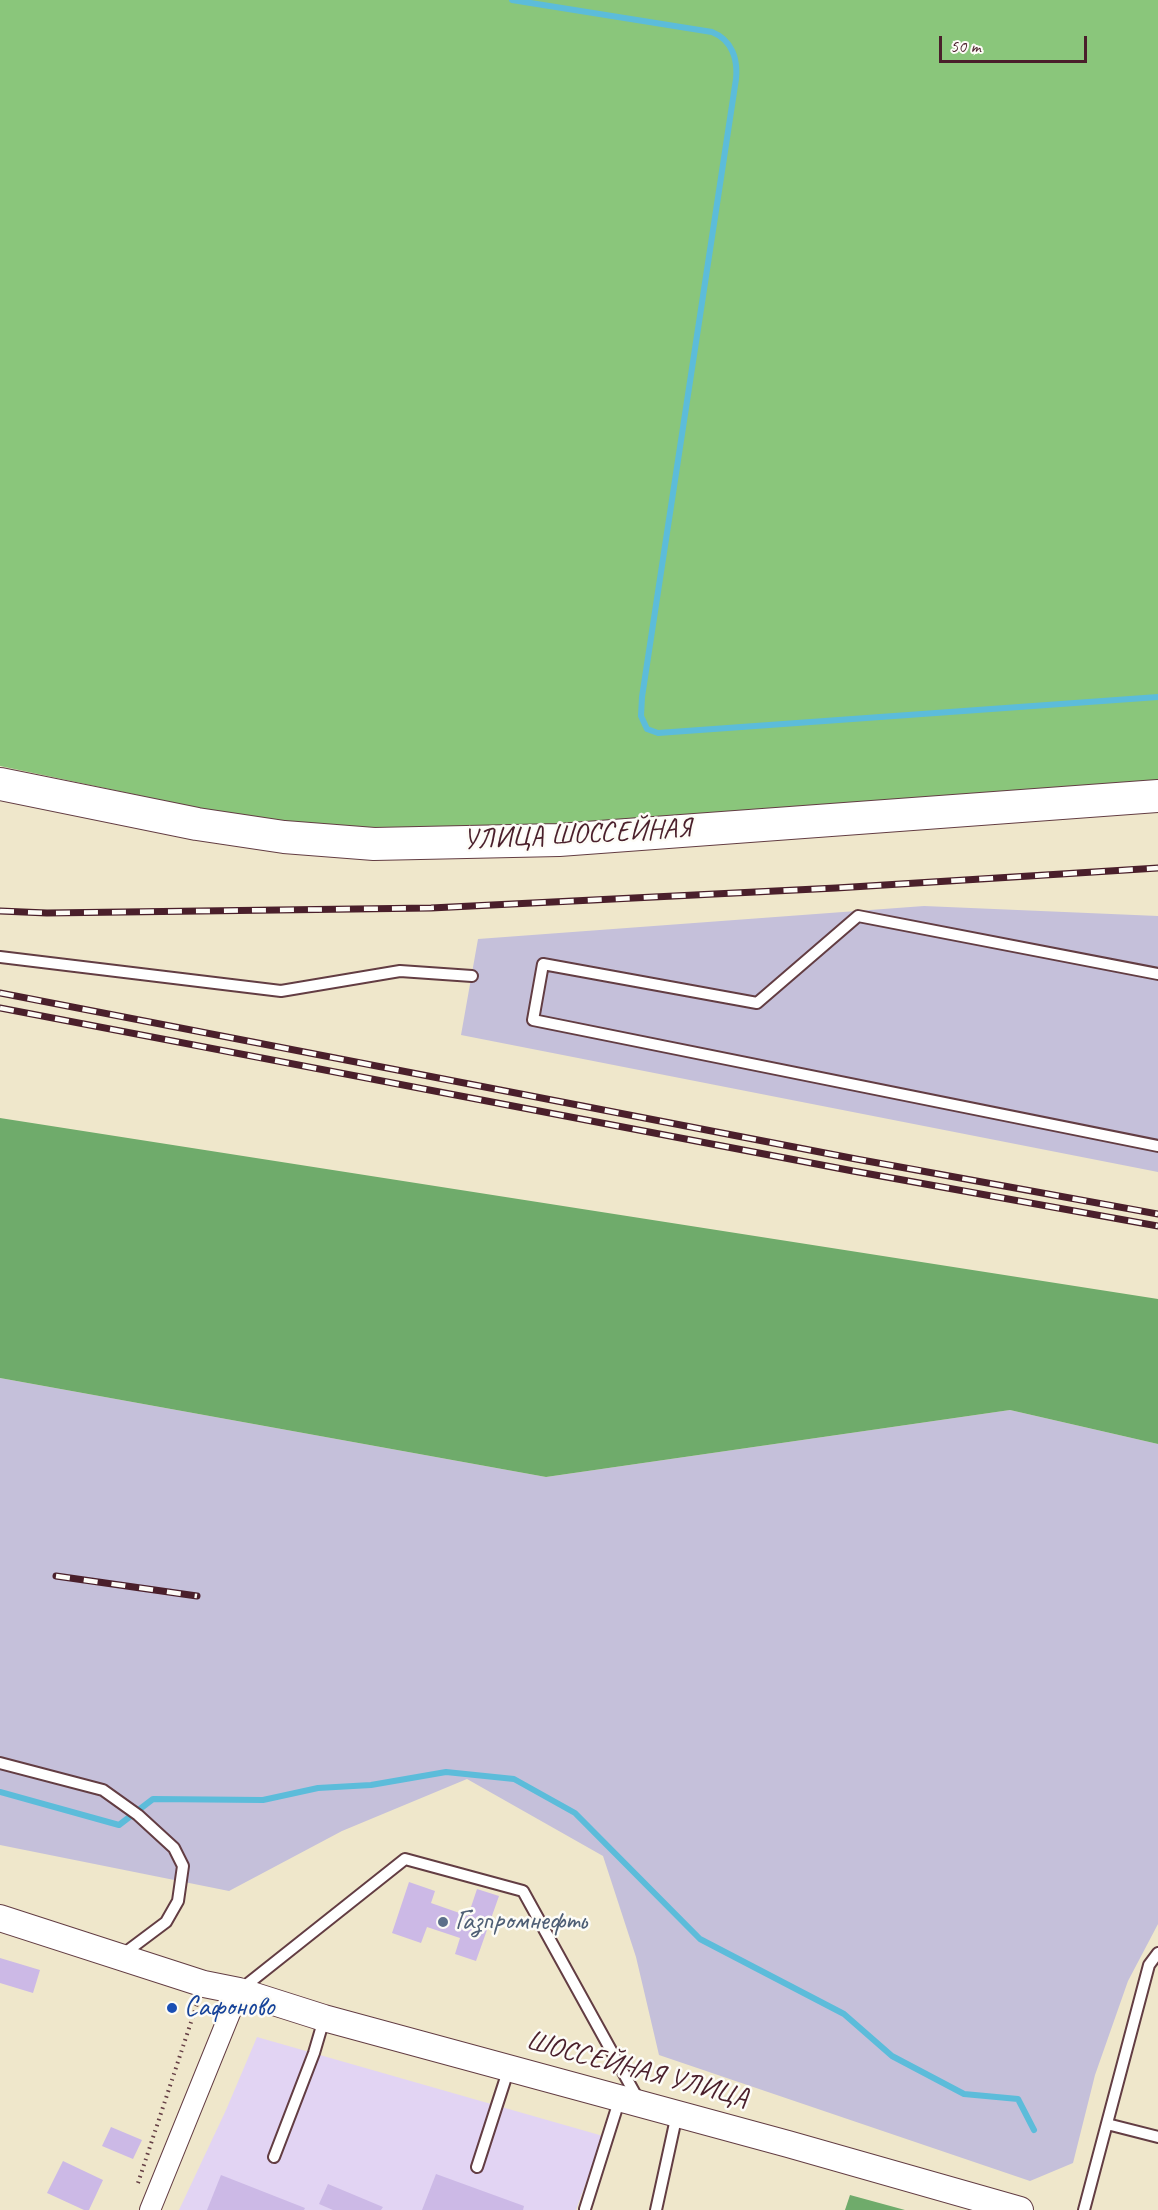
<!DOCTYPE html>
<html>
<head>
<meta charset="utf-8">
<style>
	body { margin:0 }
	#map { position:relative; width:1158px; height:2210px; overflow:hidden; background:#efe7cb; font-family:Caveat,sans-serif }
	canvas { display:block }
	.scale { position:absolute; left:939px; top:36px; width:148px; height:27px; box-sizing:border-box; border:3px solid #4a1f2b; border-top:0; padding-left:8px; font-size:18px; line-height:21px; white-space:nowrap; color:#4a1f2b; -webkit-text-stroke:4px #fdfcf7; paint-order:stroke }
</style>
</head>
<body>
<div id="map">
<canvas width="1158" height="2210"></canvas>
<div class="scale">50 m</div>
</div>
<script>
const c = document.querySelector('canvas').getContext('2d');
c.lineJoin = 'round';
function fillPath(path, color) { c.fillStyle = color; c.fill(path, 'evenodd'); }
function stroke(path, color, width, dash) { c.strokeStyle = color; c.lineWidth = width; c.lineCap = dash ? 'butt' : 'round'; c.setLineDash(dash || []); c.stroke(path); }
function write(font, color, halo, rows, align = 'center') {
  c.font = font + ' Caveat,sans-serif'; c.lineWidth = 5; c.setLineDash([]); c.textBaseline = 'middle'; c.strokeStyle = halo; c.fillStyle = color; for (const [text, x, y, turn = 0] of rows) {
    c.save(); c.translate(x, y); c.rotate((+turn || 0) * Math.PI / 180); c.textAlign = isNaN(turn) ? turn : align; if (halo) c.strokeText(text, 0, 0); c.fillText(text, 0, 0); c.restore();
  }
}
fillPath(new Path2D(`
	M257 2037 603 2136 576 2210H179L226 2110Z`), '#e2d4f3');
fillPath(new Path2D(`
	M924 906 1158 916V1172L461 1035 478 939Z
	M0 1378 546 1477 1010 1410 1158 1444V1924L1128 1981 1095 2075 1073 2163 1030 2181 659 2055 636 1957 603 1856 467 1779 342 1831 229 1891 0 1845Z`), '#c5c0da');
fillPath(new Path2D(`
	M0 0H1158V783L549 826 355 828 288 822 199 808 0 766Z`), '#8ac67b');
fillPath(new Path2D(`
	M0 1118 1158 1299V1444L1010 1410 546 1477 0 1378Z
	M850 2195 905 2210H845Z`), '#6fab6b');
stroke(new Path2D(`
	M512 0 712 32C732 40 738 59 736 79L642 697 641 716 647 729 658 733 1158 697
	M0 1792 119 1825 153 1799 263 1800 318 1788 371 1785 446 1772 514 1779 575 1813 700 1939 844 2014 892 2056 964 2094 1018 2099 1034 2130`), '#5cbcda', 6);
fillPath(new Path2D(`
	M409 1882 435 1891 431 1903 468 1916 477 1889 499 1896 476 1961 455 1954 460 1938 427 1927 421 1943 392 1933Z
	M0 1958 40 1970 33 1993 0 1983Z
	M111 2127 142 2140 133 2159 102 2146Z
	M63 2161 103 2180 89 2210H84L47 2193Z
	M436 2174 524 2206 523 2210H422Z
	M221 2175 305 2208 304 2210H207Z
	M328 2184 383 2207 381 2210H333L319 2204Z`), '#ccb9e6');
const service = new Path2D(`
	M0 957 281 991 400 971 472 976
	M1158 974 858 916 757 1003 543 964 533 1020 1158 1146
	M0 1763 103 1790 138 1815 174 1848 183 1866 178 1901 166 1922 122 1955
	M240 1990 405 1859 523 1891 639 2101
	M1107 2124 1158 2137
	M274 2157 314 2053 324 2019
	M477 2167 509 2068
	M585 2209 620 2098
	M656 2210 677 2114
	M1084 2210 1149 1965 1158 1953`);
const minor = new Path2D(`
	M150 2210 239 1991`);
const tertiary = new Path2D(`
	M0 1918 204 1984 239 1991 324 2018 788 2144 1020 2210`);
const primary = new Path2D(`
	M0 784 197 824 284 837 374 844 559 840 1158 796`);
stroke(service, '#633d43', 14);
stroke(minor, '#633d43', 22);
stroke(tertiary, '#633d43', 28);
stroke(primary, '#633d43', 34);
stroke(new Path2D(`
	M138 2183 197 2004`), '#633d43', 4, [1.5, 4.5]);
stroke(service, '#fff', 10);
stroke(minor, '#fff', 20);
stroke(tertiary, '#fff', 26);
stroke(primary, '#fff', 32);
const rail = new Path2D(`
	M0 911 47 913 431 908 836 888 1158 868
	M0 993 856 1159 1158 1214
	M0 1008 853 1171 1158 1226
	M56 1576 197 1596`);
stroke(rail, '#4a1f2b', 7);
stroke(rail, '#fdfcf7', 4.5, [14]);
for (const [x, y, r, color] of [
	[443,1922,6,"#5c6f8a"],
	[172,2008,6,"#1a4fb4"]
]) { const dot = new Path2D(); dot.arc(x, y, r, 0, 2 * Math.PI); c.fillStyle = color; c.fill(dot); stroke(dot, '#fdfcf7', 2); }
write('28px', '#4a1f2b', '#fdfcf7', [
	["УЛИЦА ШОССЕЙНАЯ",577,835,-3],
	["ШОССЕЙНАЯ УЛИЦА",637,2070,15]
]);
write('28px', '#4e5e75', '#fdfcf7', [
	["Газпромнефть",455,1922]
], 'left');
write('28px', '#164399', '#fdfcf7', [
	["Сафоново",184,2008]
], 'left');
</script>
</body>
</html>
